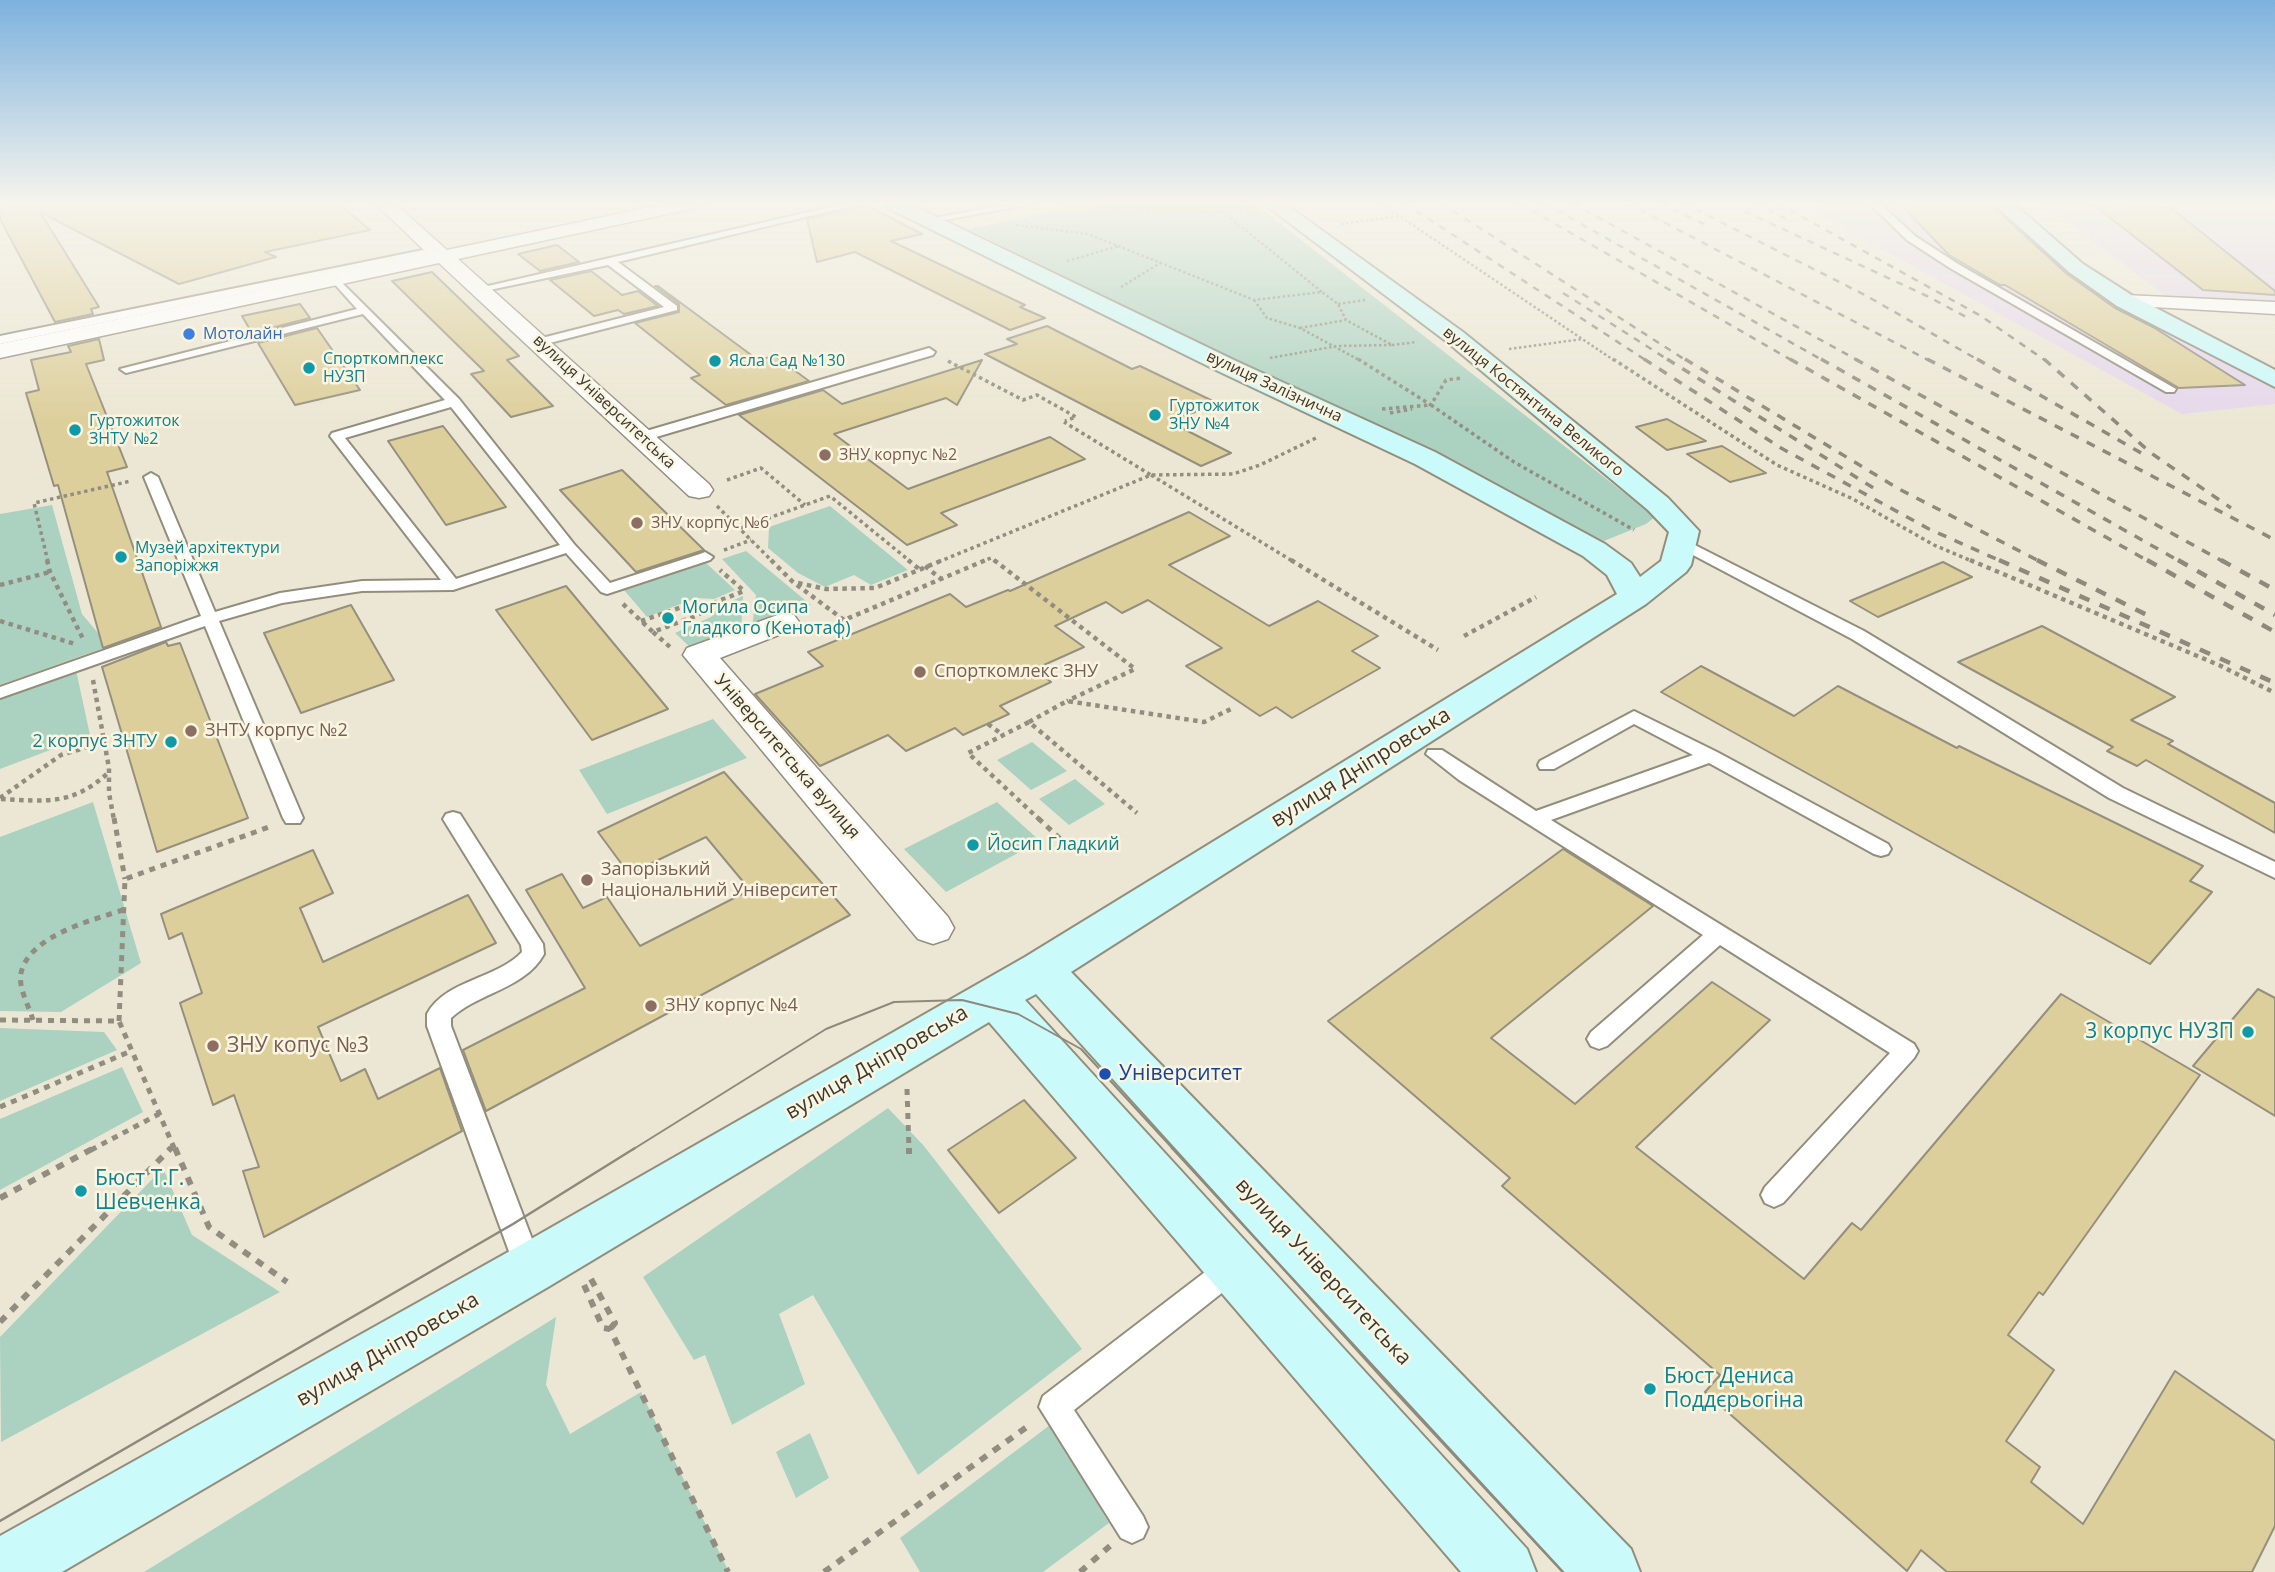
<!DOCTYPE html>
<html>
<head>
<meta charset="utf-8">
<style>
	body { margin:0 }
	canvas { display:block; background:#ece7d4 }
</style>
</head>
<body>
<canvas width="2275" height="1572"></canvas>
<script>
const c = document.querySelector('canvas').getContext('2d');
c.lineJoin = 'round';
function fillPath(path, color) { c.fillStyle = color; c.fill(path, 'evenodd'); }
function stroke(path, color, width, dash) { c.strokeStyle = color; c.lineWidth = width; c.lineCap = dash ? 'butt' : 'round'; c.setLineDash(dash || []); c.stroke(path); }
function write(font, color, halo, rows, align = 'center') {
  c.font = font + ' "Open Sans",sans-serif'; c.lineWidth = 5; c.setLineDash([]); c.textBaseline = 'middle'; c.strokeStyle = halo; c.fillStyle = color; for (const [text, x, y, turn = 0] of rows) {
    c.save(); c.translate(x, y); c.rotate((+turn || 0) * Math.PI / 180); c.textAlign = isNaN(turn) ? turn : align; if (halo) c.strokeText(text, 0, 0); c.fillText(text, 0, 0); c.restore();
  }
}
fillPath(new Path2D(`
	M1823 203H1999L2075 265 2275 377V404L2182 414 1808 209 1825 206Z
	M2043 203H2275V305L2171 300Z`), '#e5d8eb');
fillPath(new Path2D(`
	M1098 203H1254L1655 517 1646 524 1604 541 968 229Z
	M52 505 82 614 109 646 0 685V514Z
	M830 506 908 570 871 585 854 575 825 587 798 573 768 548 769 527Z
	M746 551 811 605 752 628 756 595 722 559Z
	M704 561 735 590 714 599 696 598 647 617 624 590Z
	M743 596 741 632 694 651 675 633 711 617 720 606Z
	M76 670 90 735 0 769V698Z
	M713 719 747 758 607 814 579 770Z
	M1032 742 1067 771 1031 790 997 760Z
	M1075 779 1105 804 1069 825 1039 799Z
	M93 802 141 963 61 1012 0 1011V837Z
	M997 802 1040 841 946 892 904 849Z
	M0 1028 104 1032 117 1050 0 1101Z
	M122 1067 143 1112 0 1190V1119Z
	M888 1108 924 1146 1082 1349 918 1475 813 1295 779 1314 805 1384 732 1425 705 1355 694 1360 643 1277Z
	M163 1168 192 1235 280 1292 1 1442 0 1337Z
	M556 1317 546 1385 570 1434 641 1392 729 1572H144Z
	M1050 1425 1109 1523 1043 1572H920L900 1538Z
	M810 1433 829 1478 796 1498 776 1452Z`), '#abd2c0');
const building = new Path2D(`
	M3 203H338L370 230 265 252 276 257 179 284 40 212 99 307 91 309 93 314 55 322 0 219Z
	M1899 203H1989L2067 274 2115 308 2153 327 2245 385 2179 388 2005 285H2000L1949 255Z
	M2091 203 2171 208 2275 291V295L2203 290Z
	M866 205 922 234 891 241 1025 305 1020 307 1045 318 1010 330 855 252 817 262 807 219Z
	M557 245 579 262 540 271 518 254Z
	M591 271 622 295 638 291 658 306 624 314 618 310 594 316 550 280Z
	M432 272 519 356 507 360 553 406 511 417 471 374 484 371 392 281Z
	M655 286H658L758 360 775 356 809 381 726 405 691 378 700 375 635 323 679 312V304Z
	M300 304 310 318 252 333 242 316Z
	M1047 326 1132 369 1140 366 1217 403 1170 422 1231 453 1201 466 985 354 1017 344 1007 339Z
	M317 328 360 390 295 405 258 343Z
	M99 339 104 360 86 364 127 467 107 472 161 627 103 648 58 485 54 486 26 393 39 390 31 360 71 352 68 346Z
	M982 360 957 405 946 398 834 434 908 489 1050 437 1085 459 941 513 957 525 907 545 739 415 823 390 842 404Z
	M1667 419 1706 441 1667 450 1636 427Z
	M443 426 506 507 446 525 388 441Z
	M1722 446 1766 473 1730 482 1687 454Z
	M622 470 704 550 636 572 560 490Z
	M1189 512 1230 536 1169 565 1269 626 1318 601 1378 636 1352 651 1380 668 1292 718 1276 707 1260 716 1186 666 1222 648 1148 600 1122 613 1106 602 1055 626 1084 647 1035 669 1051 682 1000 706 1009 714 963 735 955 728 906 751 888 735 820 766 755 694 823 666 808 652 950 594 966 607 1008 590 1010 591Z
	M1943 562 1972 577 1878 617 1850 601Z
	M566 586 668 709 592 740 496 610Z
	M351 605 394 680 301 713 264 633Z
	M2042 626 2175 697 2131 720 2173 741 2168 744 2275 803V833L2146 760 2137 766 2107 751 2113 747 1958 662Z
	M166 642 168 646 180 643 248 818 157 852 102 667Z
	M1701 666 1794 716 1838 686 1957 748 1959 746 2203 866 2190 881 2212 892 2150 964 1661 692Z
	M724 772 850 915 486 1111 463 1050 585 988 526 890 562 874 583 908 607 897 640 946 750 890 706 837 629 874 598 832Z
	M1563 849 1653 906 1491 1038 1575 1104 1712 982 1770 1020 1636 1147 1804 1279 1852 1223 1861 1230 2061 994 2200 1075 2043 1295 2039 1292 2008 1335 2054 1370 2006 1441 2040 1467 2031 1482 2083 1524 2175 1371 2275 1441V1526L2252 1572H1947L1921 1550 1907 1571 1705 1392 1720 1375 1502 1186 1510 1178 1328 1021Z
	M313 850 333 893 300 908 323 962 468 895 496 943 318 1027 341 1081 365 1069 378 1099 440 1068 462 1131 264 1237 243 1171 259 1167 234 1095 213 1105 180 1003 202 993 182 933 169 939 161 914Z
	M2258 989 2275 998V1116L2193 1066Z
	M1024 1100 1076 1158 999 1213 948 1150Z`);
fillPath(building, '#ddcf9b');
stroke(building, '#95907e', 2);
const lane = new Path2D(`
	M848 203H864L618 262 677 306V310L538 346 534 344V340L664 307 608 265 480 292 475 289Z
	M1015 203H1036L929 223 924 220Z
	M1869 203H1879L1915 236 1958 264 2176 389 2174 392H2166L1950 268 1907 240Z
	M423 250 428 253 427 255 0 344V336Z
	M336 277 459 399 574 544 610 583 700 554 705 552 713 557 710 560 607 594 601 592 566 553 453 590 362 591 282 603 219 621 303 818 300 823H286L283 818 205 626 0 698V687L201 616 144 477 151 473 158 477 215 612 280 593 362 581 441 580 330 436 332 433 445 400 363 314 126 373 120 369 357 309 331 280ZM451 407 560 545 456 579 345 438Z
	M929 348 935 352 933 355 646 440 641 441 634 437 636 434Z
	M1681 538 1864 631 2123 788 2275 862V878L2109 798 1852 639 1676 546 1673 543 1676 540Z
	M1634 711 1717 752 1888 844 1891 849 1888 854 1881 856 1874 854 1709 763 1551 820 1914 1044 1918 1051 1914 1058 1783 1203 1774 1207 1765 1203 1761 1195 1765 1187 1890 1053 1720 945 1607 1046 1599 1049 1591 1046 1587 1039 1591 1032 1703 935 1459 780 1426 754 1428 750H1442L1536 811 1693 755 1634 724 1554 769H1540L1538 765 1540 761Z
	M453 812 460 814 543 944 544 954C525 989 479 992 451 1018V1026L543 1268 539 1277 529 1281 519 1277 515 1268 427 1026V1014C445 980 497 979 522 952L521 945 443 819 446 814Z
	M1232 1255 1242 1259 1246 1268 1242 1277 1074 1410 1143 1516 1148 1527 1143 1538 1132 1543 1121 1538 1039 1407 1043 1396 1222 1259Z`);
const street = new Path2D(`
	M375 203H394L447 250 670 203H704L695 208 458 259 709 484 713 490 709 496 699 498 689 496 439 263 0 358V344L428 254Z
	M2125 295 2275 302V314L2118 305 2114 301 2118 297Z
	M783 613 794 615 799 622 794 629 720 658 948 917 954 928 948 939 933 944 918 939 683 655 687 648Z`);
const secondary = new Path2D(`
	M884 203H908L1236 361 1435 452 1605 544 1631 563 1640 577 1661 561 1669 532 1648 510 1447 342 1263 203H1284L1463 332 1668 498 1699 531 1691 565 1686 572 1646 604 1071 972 1631 1549 1640 1572H1564L1385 1380 1036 994 1025 1000 1527 1549 1536 1572H1461L989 1022 548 1287 62 1572H0V1536L510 1251 1025 957 1617 594 1607 575 1583 556 1415 464 1218 371 886 207Z
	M1993 203H2013L2083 264 2133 296 2275 370V387L2117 306 2069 272Z`);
stroke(lane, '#938e7c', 4);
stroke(street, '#938e7c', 3);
stroke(secondary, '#938e7c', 4);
stroke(new Path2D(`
	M1380 203 1615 361
	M1061 206 1221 212 1252 208
	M1341 224 1398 216
	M1016 225 1088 234 1254 300 1322 292 1212 203
	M1067 261 1119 246
	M1121 287 1162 262
	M1254 300 1267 318 1300 328 1361 361
	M1338 304 1365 300
	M1300 328 1346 320
	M1392 345 1417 342
	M1509 349 1583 339
	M1270 358 1337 346 1392 345 1346 320 1338 304 1322 292`), '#918e81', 2.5, [2.5, 2.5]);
stroke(new Path2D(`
	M1358 359 1431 405 1446 380 1462 378
	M1613 359 1777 465 1853 499 1934 545 1974 562
	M948 361 1023 400 1037 395 1076 417 1065 421
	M1382 409 1431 405 1514 462 1634 530
	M1390 413 1412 409
	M1151 475 1294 562
	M1152 475 1233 474 1260 465 1318 437
	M727 480 761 468 805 505
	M717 506 773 562
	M741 528 830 496 911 562
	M724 550 751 540
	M48 562 34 503 131 481
	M938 562 1151 475 1064 422
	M981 562 991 558 996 562`), '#918e81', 3.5, [3.5, 3.5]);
stroke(new Path2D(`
	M47 560 50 572 84 641
	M771 560 793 582 844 620 986 560
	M908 560 919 569
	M994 560 1135 669 1067 701
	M1291 560 1438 650
	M1970 560 2221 666 2275 693
	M925 566 941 579
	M798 583 826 589 875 588 943 560
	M0 585 50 572
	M623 604 653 632 698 615 716 602 744 591 720 570
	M0 621 75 644
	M641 621 688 605 715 603
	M653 632 670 647
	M1464 636 1536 597
	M93 680 109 768V793L114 820
	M1029 722 1067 701 1204 722 1233 708
	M988 724 1003 735
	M0 798 61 755 104 742
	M1 799C46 801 72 806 108 773
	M1040 820 968 753 1029 722 1137 813`), '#918e81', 4.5, [4.5, 4.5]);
stroke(new Path2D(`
	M114 818 125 879
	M1038 818 1071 849
	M0 1020 119 1021 175 1150
	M33 1020C29 1006 18 988 21 973 29 936 92 920 123 910
	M119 1021 125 879 269 827
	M907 1089 909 1150
	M0 1107 131 1051
	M91 1150 159 1114
	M169 1150 173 1146`), '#918e81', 5, [6, 6]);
stroke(new Path2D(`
	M175 1148 209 1227 287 1282
	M909 1148V1154
	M0 1198 94 1148
	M591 1279 615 1323 610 1329
	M584 1285 603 1328 610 1329 728 1572
	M0 1322 171 1148
	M824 1572 1031 1424
	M1080 1572 1110 1546`), '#918e81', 6, [8, 8]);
fillPath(lane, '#fff');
fillPath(street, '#fff');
fillPath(secondary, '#cbfafa');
stroke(new Path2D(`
	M632 1150 826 1029 894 1002 962 1000 1018 1014 1081 1049 1174 1150`), '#8d897d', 2);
stroke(new Path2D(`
	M1172 1148 1563 1572
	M0 1521 513 1224 635 1148`), '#8d897d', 2.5);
stroke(new Path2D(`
	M1404 203 1647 361
	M1441 203 1687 361
	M1519 203 1793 361
	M1544 203 1824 361
	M1572 203 1859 361
	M1627 203 1930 361
	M1660 203 1704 224
	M1683 203 1865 295 1980 361
	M1755 203 1786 219
	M1777 203 1981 316 2046 361
	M1744 211 1927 296 1968 318
	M1563 293 1670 361`), '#8d897d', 2.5, [7, 7]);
stroke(new Path2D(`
	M1644 359 1781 448 1929 529 2003 562
	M1667 359 1880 492
	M1685 359 1899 489 2041 562
	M1790 359 2150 562
	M1821 359 2181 562
	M1855 359 2224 562
	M1927 359 2275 540
	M1977 359 2143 454
	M2044 359 2151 453 2231 508`), '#8d897d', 3.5, [9, 9]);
stroke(new Path2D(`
	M1999 560 2275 683
	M2037 560 2153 618
	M2147 560 2275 632
	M2178 560 2275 615
	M2221 560 2275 590`), '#8d897d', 4.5, [11, 11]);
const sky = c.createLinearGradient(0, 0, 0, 423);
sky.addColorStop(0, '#7db2de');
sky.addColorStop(0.48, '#f6f4ec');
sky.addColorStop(1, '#f6f4ec00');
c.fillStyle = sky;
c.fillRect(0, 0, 2275, 423);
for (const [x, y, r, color] of [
	[189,334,7,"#3f7fe0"],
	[715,361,7,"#0f9aa8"],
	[309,368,7,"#0f9aa8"],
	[1155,415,7,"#0f9aa8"],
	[75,430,7,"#0f9aa8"],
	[825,455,7,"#8d6e63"],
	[637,523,7,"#8d6e63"],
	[121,557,7,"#0f9aa8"],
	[668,618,7,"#0f9aa8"],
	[920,672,7,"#8d6e63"],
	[191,731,7,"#8d6e63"],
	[171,742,7,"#0f9aa8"],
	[973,845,7,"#0f9aa8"],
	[587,880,7,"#8d6e63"],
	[651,1006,7,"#8d6e63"],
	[2248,1032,7,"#0f9aa8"],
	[213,1046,7,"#8d6e63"],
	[1105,1074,7,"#1a4fb4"],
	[81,1191,7,"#0f9aa8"],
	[1650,1389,7,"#0f9aa8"]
]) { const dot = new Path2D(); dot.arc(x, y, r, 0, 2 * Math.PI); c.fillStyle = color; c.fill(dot); stroke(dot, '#faf5e1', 2.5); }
write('16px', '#366cbe', '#faf5e1', [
	["Мотолайн",203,334]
], 'left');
write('16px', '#0d838f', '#faf5e1', [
	["Спорткомплекс",323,359],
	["НУЗП",323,377],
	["Ясла Сад №130",729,361],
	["Гуртожиток",1169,406],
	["ЗНУ №4",1169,424],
	["Гуртожиток",89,421],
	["ЗНТУ №2",89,439],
	["Музей архітектури",135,548],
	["Запоріжжя",135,566]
], 'left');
write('16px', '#3b3932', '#faf5e1', [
	["вулиця Залізнична",1274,387,25],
	["вулиця Університетська",604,402,43],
	["вулиця Костянтина Великого",1533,402,39]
]);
write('16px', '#785e54', '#faf5e1', [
	["ЗНУ корпус №2",839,455],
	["ЗНУ корпус №6",651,523]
], 'left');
write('18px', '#0d838f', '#faf5e1', [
	["Могила Осипа",682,608],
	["Гладкого (Кенотаф)",682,629],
	["2 корпус ЗНТУ",157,742,"right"],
	["Йосип Гладкий",987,845]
], 'left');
write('18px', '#785e54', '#faf5e1', [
	["Спорткомлекс ЗНУ",934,672],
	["ЗНТУ корпус №2",205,731],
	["Запорізький",601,870],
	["Національний Університет",601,891],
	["ЗНУ корпус №4",665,1006]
], 'left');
write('18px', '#3b3932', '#faf5e1', [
	["Університетська вулиця",787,757,49]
]);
write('21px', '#3b3932', '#faf5e1', [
	["вулиця Дніпровська",1361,768,-32],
	["вулиця Дніпровська",877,1063,-30],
	["вулиця Університетська",1323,1272,47],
	["вулиця Дніпровська",388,1350,-30]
]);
write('21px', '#0d838f', '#faf5e1', [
	["3 корпус НУЗП",2234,1032,"right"],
	["Бюст Т.Г.",95,1179],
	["Шевченка",95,1203],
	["Бюст Дениса",1664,1377],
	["Поддєрьогіна",1664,1401]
], 'left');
write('21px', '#785e54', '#faf5e1', [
	["ЗНУ копус №3",227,1046]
], 'left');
write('21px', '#164399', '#faf5e1', [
	["Університет",1119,1074]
], 'left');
</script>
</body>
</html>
